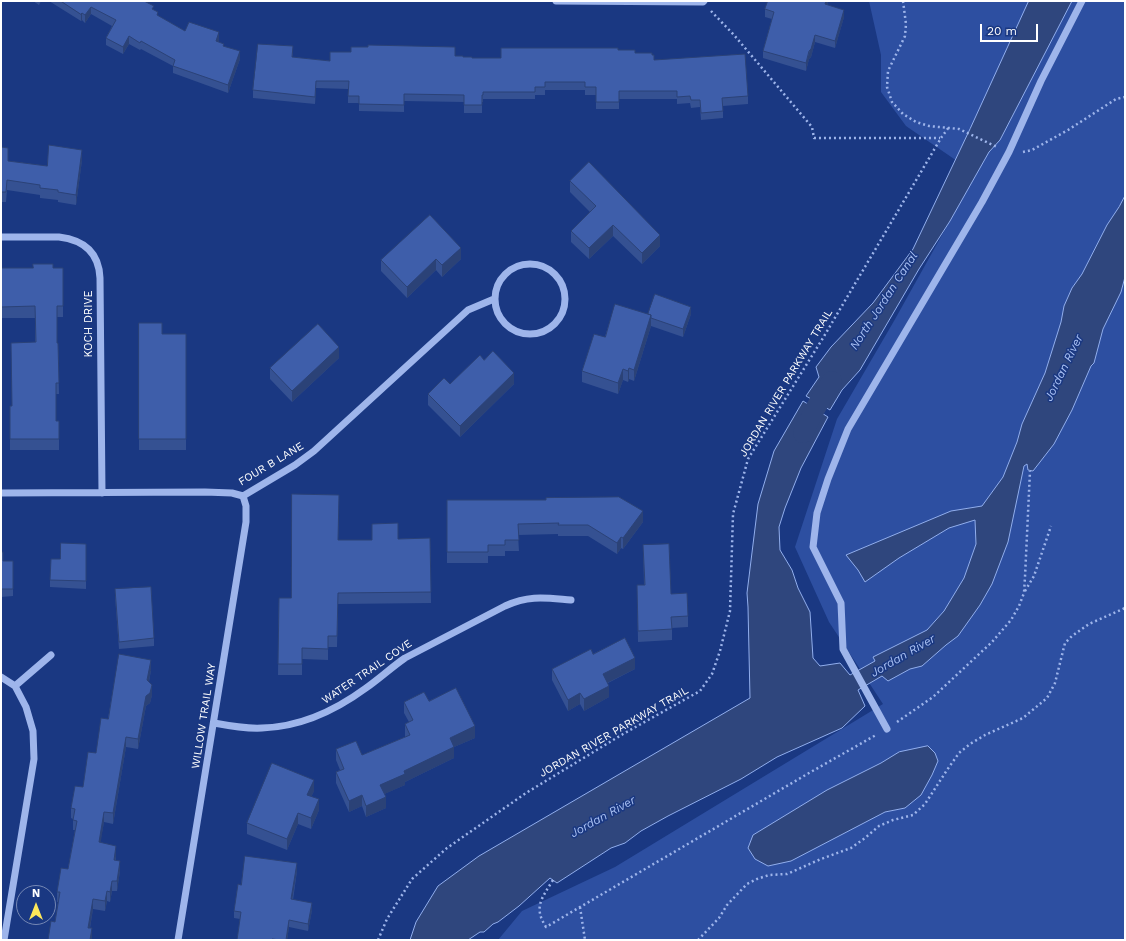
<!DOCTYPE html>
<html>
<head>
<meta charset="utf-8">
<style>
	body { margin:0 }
	#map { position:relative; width:1126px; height:941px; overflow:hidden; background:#1a3882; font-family:"Work Sans",sans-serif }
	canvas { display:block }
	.frame { position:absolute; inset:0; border:2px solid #fff; pointer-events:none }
	.north { position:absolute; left:16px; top:885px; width:40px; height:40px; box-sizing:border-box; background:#1a3882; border:1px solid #7688b4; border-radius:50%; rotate:0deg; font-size:11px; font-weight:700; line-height:16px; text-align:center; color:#fff }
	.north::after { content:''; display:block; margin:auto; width:14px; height:18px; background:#fde75a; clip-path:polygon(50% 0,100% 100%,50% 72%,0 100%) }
	.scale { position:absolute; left:980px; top:24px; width:58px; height:18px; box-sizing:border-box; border:2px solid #fff; border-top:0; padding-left:5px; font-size:12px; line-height:14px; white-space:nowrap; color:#fff; -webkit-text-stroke:3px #1a3882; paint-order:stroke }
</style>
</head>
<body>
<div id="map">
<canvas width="1126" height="941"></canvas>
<div class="frame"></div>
<div class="north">N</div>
<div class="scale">20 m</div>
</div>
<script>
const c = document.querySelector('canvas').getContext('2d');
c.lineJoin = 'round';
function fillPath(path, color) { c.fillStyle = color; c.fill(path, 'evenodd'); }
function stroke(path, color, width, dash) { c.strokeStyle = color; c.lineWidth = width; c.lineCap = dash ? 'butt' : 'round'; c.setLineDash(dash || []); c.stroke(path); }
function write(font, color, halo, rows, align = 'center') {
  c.font = font + ' "Work Sans",sans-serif'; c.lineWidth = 3; c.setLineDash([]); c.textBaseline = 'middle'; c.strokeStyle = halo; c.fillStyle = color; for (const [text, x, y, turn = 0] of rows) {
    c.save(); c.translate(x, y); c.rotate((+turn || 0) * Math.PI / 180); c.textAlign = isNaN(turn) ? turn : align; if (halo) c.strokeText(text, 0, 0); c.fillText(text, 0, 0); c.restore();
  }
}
fillPath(new Path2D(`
	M869 1H1125V940H498L522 911 615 867 883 704 829 622 795 547 837 419 894 321 976 174 906 126 881 92V55Z`), '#2d4fa1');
const water = new Path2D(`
	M1029 1H1072L1000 140 989 152 950 221 919 269 860 370 842 390 830 410 806 396 819 377 816 367 831 347 873 303 913 249 970 129Z
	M1125 196V277L1121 292 1103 329 1094 363 1091 366 1072 410 1054 444 1033 471 1028 470 1027 464 1024 466 1008 542 992 584 980 605 958 636 946 645 922 666 910 669 888 681 882 676 858 690 865 706 842 728 777 757 741 779 668 816 641 831 625 843 611 848 557 883 550 878 519 906 498 922 493 924 484 932H480L468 940H410L416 922 438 886 479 856 750 698 748 607 747 593 758 504 774 451 803 401 828 417 801 468 785 508 779 527 780 550 792 570 798 588 810 612 813 658 820 666 840 663 850 675 875 661 873 657 927 630 944 611 964 578 976 544 975 520 949 528 899 558 865 582 858 570 846 555 951 511 982 506 1003 477 1017 442 1022 424 1045 373 1061 322 1064 306 1072 288 1082 274 1107 225 1119 207Z
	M928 746 935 753 938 761 932 775 921 795 905 808 885 812 791 861 768 866 755 859 748 848 753 835 827 790 881 763 899 752Z`);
fillPath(water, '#2f467d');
stroke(water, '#91aeed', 1);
stroke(new Path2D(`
	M803 433 815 409 832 381`), '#2f467d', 20);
stroke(new Path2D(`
	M903 1 906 24 905 36 888 71 887 87 892 102 903 114 916 122 929 126 959 129 997 147
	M711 11 734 35 812 127 814 138H940
	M1023 152 1032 150 1068 130 1116 99 1125 97
	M1025 591 1034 576 1051 526
	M897 722 933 697 992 642 1011 620 1019 606 1024 593 1025 577 1030 471
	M553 880C542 898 533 907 546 927L809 773 876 735
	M580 907 585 940
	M378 940 387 919 412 879 447 848 526 793 623 734 700 691 712 674 720 651 730 611 733 514 748 459 823 338 941 138 949 127
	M698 940 719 918 727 905 747 884 757 879 769 875 787 874 821 859 851 848 865 838 879 826 893 820 913 815 925 804 947 770 959 753 970 744 985 735 1023 718 1047 698 1055 683 1065 643 1072 636 1089 624 1125 608`), '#9eb5eb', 2.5, [2, 3]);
stroke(new Path2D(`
	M556 1 703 2 704 1
	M1 237H59C84 240 99 253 100 278L102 493
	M495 299a35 35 0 1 1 70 0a35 35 0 1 1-70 0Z
	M1 493 205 492 232 493 243 496 295 465 314 451 468 310 494 299
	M1 677 15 686 26 707 33 731 34 759 4 940
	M15 686 51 655
	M214 723C230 726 246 729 262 728 300 727 336 710 366 688 380 678 392 667 405 658L505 606C530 595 545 598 571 600
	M887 729 843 649 841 603 813 547 817 513 828 479 848 429 982 202 1009 152 1041 81 1082 1
	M178 940 246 522V506L243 496`), '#9eb5eb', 7);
fillPath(new Path2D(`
	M33 1H41L39 5Z
	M49 1H144L154 10 158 16 185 31 219 40 218 41 240 59 228 93 173 73V66L141 49 140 50 129 44 123 54 106 45V38L112 26 91 14 85 23 82 20 81 21Z
	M768 1H828L827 5 844 17 835 48 815 42 811 57 809 59 806 71 763 58V51L772 19 765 17V9Z
	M618 50 635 53 652 55 654 60 748 96V104L723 106V118L701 120 700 107 691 108 690 103 677 104V99H619V109H596V95H585V90H545V95H535V99H483V102H482V113H464V102L404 101V112L359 111V103H348V89L316 88 315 104 253 98V90L293 53 292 57 330 61 455 56 472 58H501Z
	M1 147 8 161 47 166 82 160 76 205 58 202V200L40 198V195L7 190 6 202H1Z
	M570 181 660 246 642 264 613 236 589 259 571 242V231L590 212 570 192Z
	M461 259 442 277 436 270 407 298 381 271V260Z
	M1 268H63V317H57V343H58L59 394H56V421H59V450H10V406H12L35 342V318H1Z
	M648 314H691L683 337 651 326 634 381 629 379 628 382 623 380 618 394 582 382V371L605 337Z
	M139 323 162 334H186V450H139Z
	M339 358 292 402 270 379V368Z
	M484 360 514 384 460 437 428 405V394L450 384Z
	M447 500 643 522 623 549 621 548 617 554 588 536H558V534L518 535 519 551H505V556H488V563H447Z
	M430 538 431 603 338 604 337 647H328V660L302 659V675H278L279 598H291L338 540H372L398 539Z
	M86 544V589L50 587V580L60 559Z
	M643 545 671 594 688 616V627L672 628V640L638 642 637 585H644Z
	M1 552 3 561H13V596L1 597Z
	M115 589 154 638V646L119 649 115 596Z
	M593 654 635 669 608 683 609 697 584 711 580 704 568 711 552 680V669Z
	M151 670 149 682 152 695 150 703 146 706 138 749 126 747 113 824 104 822 100 843 116 856V860L120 871 117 891H112L110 902 107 901 105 911 93 909 90 928 92 939 55 922 58 902H57V892L68 869 75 830H73V819L71 818V808L83 787 96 753 108 719Z
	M429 701 475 738 454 747V758L405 782V785L384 794 386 808 366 817 362 806 349 812 336 783V772L340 770 336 760V749L362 755 405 737V724L409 722 404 713V702Z
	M314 791 311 797 319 810 311 829 298 824 287 850 247 834V823Z
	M297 871 293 900 312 910 308 931 289 927 287 940H237L240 919 234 918V911L241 885Z`), '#355192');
fillPath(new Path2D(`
	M826 1H828L825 12V4Z
	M91 7V14L85 23V15Z
	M844 10V17L835 48V41Z
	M82 13V20L81 21V14Z
	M219 32V40L216 48V41Z
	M815 35V42L811 57 809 59 806 71V63Z
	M129 36V44L123 54V47Z
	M240 51V59L228 93V85Z
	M316 81V88L315 104V97Z
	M82 150V160L76 205V195Z
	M613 225V236L589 259V248Z
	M660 235V246L642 264V253Z
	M461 248V259L442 277V265Z
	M436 259V270L407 298V287Z
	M691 307V314L683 337V329Z
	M651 315V326L634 381V370Z
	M339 347V358L292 402V391Z
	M629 368V379L628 382V371Z
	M623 369V380L618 394V383Z
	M514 373V384L460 437V426Z
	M643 511V522L623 549V538Z
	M621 537V548L617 554V543Z
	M635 658V669L603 685V674Z
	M151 660V670L147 691V680Z
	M152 685V695L150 703 146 706 138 749V739L146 696Z
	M609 686V697L584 711V699Z
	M580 693V704L568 711V700Z
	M475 726V738L454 747V758L405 782V785L380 796V785L404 771 450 738Z
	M126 737V747L113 824V813Z
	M314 780V791L307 806V795Z
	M362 795V806L349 812V801Z
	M386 797V808L366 817V806Z
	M319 799V810L311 829V818Z
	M104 812V822L99 853V842Z
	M298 813V824L287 850V839Z
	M116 846V856L114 870V860Z
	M120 861V871L117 891V881Z
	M297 863V871L291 906V899Z
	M112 881V891L110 902V892Z
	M107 891V901L105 911V901Z
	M93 899V909L88 938V928Z
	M312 903V910L308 931V924Z
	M289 920V927L287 940H286Z
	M92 928V940H90Z`), '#2b4277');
const building = new Path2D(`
	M61 1H144L154 6 152 9 158 12 157 15 185 31 189 22 219 32 216 41 224 44 223 46 240 51 228 85 173 66 175 60 141 41 140 43 129 36 123 47 106 38 116 20 91 7 85 15 82 13 81 14Z
	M768 1H826L825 4 844 10 835 41 815 35 811 49 809 51 806 63 763 51 774 12 765 9Z
	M258 44 293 46 292 57 330 61V52H351V47H368V45L455 47V56H463V57H472V58H501V48H618V50H635V53H652V55H654V60L745 54 748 96 722 98 723 111 701 113 700 100H691L690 96 677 97V91H619V102H596V87H585V82H545V87H535V92H483V95H482V105H464V95L404 94V105L359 104V96H348L349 81H316L315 97 253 90Z
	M49 145 82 150 76 195 58 192V190L40 188V185L7 180 6 192H1V147L8 148V161L47 166Z
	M589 162 660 235 642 253 613 225 589 248 571 231 596 206 570 181Z
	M430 215 461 248 442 265 436 259 407 287 381 260Z
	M33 264H53V268H63V306H57V343H58L59 383H56V421H59V439H10V406H12L11 343 36 342 35 306 1 307V268H33Z
	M655 294 691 307 683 329 651 318V315L648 314Z
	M615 304 651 315 634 370 629 368 628 371 623 369 618 383 582 371 594 334 605 337Z
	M139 323H162V334H186V439H139Z
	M318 324 339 347 292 391 270 368Z
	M493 351 514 373 460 426 428 394 444 378 450 384 480 355 484 360Z
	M292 494 339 495 338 540H372V524L398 523V539L430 538 431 592 338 593 337 636H328V649L302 648V664H278L279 598H291Z
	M619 497 643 511 623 538 621 537 617 543 588 525H558L559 523 518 524 519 540H505V545H488V552H447V500H546V498Z
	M61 543 86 544V581L50 580 51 559H60Z
	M669 544 671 594 687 593 688 616 671 617 672 629 638 631 637 585H645L643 545Z
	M1 552H3V561H13V589H1Z
	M151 587 154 638 119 642 115 589Z
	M625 638 635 658 603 674 609 686 584 699 580 693 568 700 552 669 591 649 593 654Z
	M119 654 151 660 147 680 152 685 150 693 146 696 138 739 126 737 113 813 104 812 99 842 116 846 114 860 120 861 117 881H112L110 892 107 891 105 901 93 899 88 928H92L90 940H48L51 921 55 922 60 892H57L61 868 68 869 77 821 73 820 75 809 71 808 75 786 83 787 88 752 96 753 101 718 108 719Z
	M456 688 475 726 450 738 454 747 404 771 405 774 380 785 386 797 366 806 362 795 349 801 336 772 344 769 336 749 356 741 362 755 410 735 405 724 413 720 404 702 424 692 429 701Z
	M272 763 314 780 307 795 319 799 311 818 298 813 287 839 247 823Z
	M245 856 297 863 291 899 312 903 308 924 289 920 286 940H280L272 939 271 940H237L241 912 234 911 238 884 241 885Z`);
fillPath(building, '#3e5eaa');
stroke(building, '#2b4277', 1);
write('11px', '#fff', '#1a3882', [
	["KOCH DRIVE",89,324,-90],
	["JORDAN RIVER PARKWAY TRAIL",786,383,-59],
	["FOUR B LANE",271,464,-31],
	["WATER TRAIL COVE",367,672,-34],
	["WILLOW TRAIL WAY",204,716,-81],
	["JORDAN RIVER PARKWAY TRAIL",614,732,-30]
]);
write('italic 12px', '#a9c0f3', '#1a3882', [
	["North Jordan Canal",884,301,-57],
	["Jordan River",1064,368,-64],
	["Jordan River",903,656,-30],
	["Jordan River",603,817,-29]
]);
</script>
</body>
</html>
